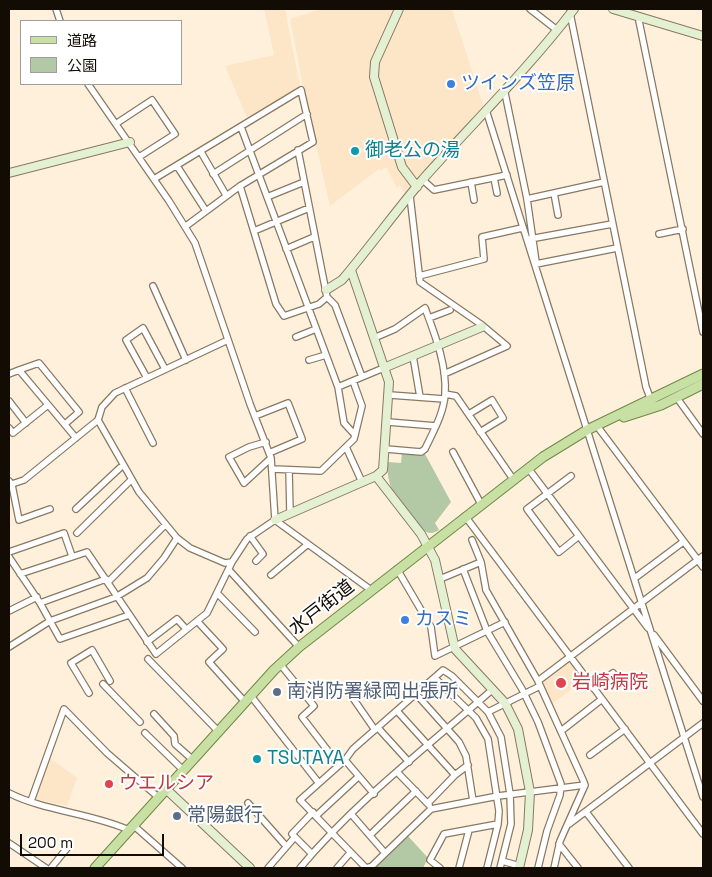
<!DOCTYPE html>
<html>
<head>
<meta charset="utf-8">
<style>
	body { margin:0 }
	#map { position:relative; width:712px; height:877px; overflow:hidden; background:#fff0dc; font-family:"Space Grotesk","Noto Sans JP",sans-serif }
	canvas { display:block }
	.frame { position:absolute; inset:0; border:10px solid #120c05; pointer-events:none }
	.legend { position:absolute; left:20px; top:20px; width:162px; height:65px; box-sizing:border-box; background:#fff; border:1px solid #a09e9b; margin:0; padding:6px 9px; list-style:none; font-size:15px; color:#120c05 }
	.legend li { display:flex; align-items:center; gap:10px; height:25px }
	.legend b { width:25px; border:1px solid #a09e9b }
	.scale { position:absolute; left:20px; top:834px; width:144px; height:22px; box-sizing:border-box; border:2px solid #120c05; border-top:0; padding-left:6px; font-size:15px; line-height:18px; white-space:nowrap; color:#120c05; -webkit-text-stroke:4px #fff; paint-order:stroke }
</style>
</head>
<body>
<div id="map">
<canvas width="712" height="877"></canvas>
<div class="frame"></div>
<ul class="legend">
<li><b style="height:6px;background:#c8e0a4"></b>道路</li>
<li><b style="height:14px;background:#b3c8a5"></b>公園</li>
</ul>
<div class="scale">200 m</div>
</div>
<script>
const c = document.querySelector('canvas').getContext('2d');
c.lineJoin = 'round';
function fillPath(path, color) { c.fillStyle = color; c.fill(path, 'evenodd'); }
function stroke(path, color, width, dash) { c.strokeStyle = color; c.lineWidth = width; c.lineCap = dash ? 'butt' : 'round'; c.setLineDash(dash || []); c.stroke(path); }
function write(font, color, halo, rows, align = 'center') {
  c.font = font + ' "Space Grotesk","Noto Sans JP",sans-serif'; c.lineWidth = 4; c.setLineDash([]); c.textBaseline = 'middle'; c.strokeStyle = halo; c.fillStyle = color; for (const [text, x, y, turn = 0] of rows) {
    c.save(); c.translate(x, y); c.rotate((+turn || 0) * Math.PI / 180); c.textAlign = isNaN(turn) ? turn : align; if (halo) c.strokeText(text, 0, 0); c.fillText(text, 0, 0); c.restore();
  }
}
fillPath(new Path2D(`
	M264 9H285L300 86H303L290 19 321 9H452L484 108 406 195 400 186 397 188 386 167 381 171 379 169 330 206 303 88 248 120 225 66 274 55Z
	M570 660 585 679 551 705 542 680Z
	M49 757 77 778 67 806 36 799 35 795Z`), '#fde6c7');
fillPath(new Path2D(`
	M402 453 425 454 451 502 435 523 439 530C432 534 428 534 422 529 403 506 385 493 388 462L401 463Z
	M408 836 428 858 423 868H375Z`), '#b3c8a5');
const street = new Path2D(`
	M56 9 60 21
	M530 9 557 30
	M570 13 646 387 651 400
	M641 17 639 21 703 332
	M88 84 169 201 195 243 250 404 271 458 275 520 371 590
	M505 93 527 199 536 262
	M486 110 703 797
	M117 123 152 100 175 134 139 157
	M241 127 338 387 344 423 355 435
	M298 150 327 297 335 305 362 377
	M201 152 226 195
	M177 166 206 211
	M213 174 307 114
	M494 178 497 193
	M154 179 301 90 313 142 240 186 186 226
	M423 180 434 190 507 175
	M471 182 474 200
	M240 186 276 304 284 316 319 304 327 297
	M554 193 558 215
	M410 196 420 282 482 325 507 346 444 374
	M267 197 304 182
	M527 199 604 182
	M254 231 309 208
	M659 234 683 229
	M530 239 612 224
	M286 249 314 237
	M536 264 617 248
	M419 276 484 259 482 237 522 228
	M153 286 186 360
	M429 318 450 310
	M296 337 316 329
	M374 338 395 329 425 308C435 335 447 365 445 394 444 413 433 432 425 449L421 452 386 449
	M413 356 420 397
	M309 360 326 355
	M9 374 19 370
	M147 378 126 340 143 328 165 369
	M338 387 386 367
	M125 388 153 443
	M445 394 456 396 513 479
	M390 395 444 399
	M677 398 703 434
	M9 401 26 423
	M469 414 492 400 503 418 480 432
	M255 416 288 403 302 439 269 453
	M98 420 139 492 177 538 190 548 225 563 232 562 247 539 275 520
	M388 422 436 426
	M65 424 79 412 39 363 19 370 76 438
	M597 426 703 567
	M9 428 13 433 48 405
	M266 442 249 447 229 457 244 483 271 458
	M346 447 362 482
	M453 452 481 504
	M528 468 648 628
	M273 469 321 471 354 439 362 406 353 381
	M289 470 290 513
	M571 476 527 509 559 552 579 536
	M9 481 12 485 19 520 50 509
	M9 485 24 480 93 424 98 420 102 407 115 393 228 340
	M76 509 123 465
	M465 516 703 834
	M77 533 131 480
	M250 536 263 554 256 561
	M472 540 481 562
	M9 552 64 533 72 556
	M9 557 40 603 60 639 129 615
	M397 569 431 627 435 656 505 622
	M463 569 487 631 522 689 538 722 561 784 560 795 547 831 538 868
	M229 570 299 647
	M20 574 87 552 156 654 207 613 232 562
	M271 575 308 544
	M635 578 683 542
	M440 579 481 562 486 590 538 681 583 780 585 785 560 841 554 868
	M108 582 165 525
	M217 593 255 632
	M40 603 106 579
	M9 611 37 597
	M197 621 223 649 209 662 245 702
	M654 635 703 701
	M147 642 177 619 186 629
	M9 647 50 621 116 597 147 578 164 558 177 538
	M148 659 219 732
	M280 664 314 706 302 717 338 764
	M435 678 476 718 488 739 499 811 498 824 487 868
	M538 681 703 556
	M103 684 140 722
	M593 688 613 673
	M348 691 375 730
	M89 693 71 663 92 650 110 681
	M417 695 459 742 466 756 473 801
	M251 696 318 782
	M398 712 455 775
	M488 712 540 686
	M154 714 174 736 175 744 193 760
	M379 729 409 762
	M561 731 602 699
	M145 733 183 770
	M590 755 625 729
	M345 760 353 749 443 670 452 676 488 712 501 737 510 794 511 824 500 868
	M398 773 429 805
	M9 793C44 811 91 813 129 830
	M374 794 345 760 300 800 366 868 372 866 431 809 498 796 585 785
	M31 801 64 709 107 753 158 797
	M248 803 286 846
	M428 803 455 775 468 765
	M586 812 629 868
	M317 815 358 777
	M352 815 385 853
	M569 824 703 723
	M133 825 182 868
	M370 835 416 791
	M9 843 46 868
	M559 844 578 868
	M312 854 292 834 313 812
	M502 861 520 866
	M51 868 68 847
	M268 868 294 838
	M300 868C356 801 427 747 493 689
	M337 868 350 853
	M440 868 430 860 444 834 498 824
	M459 868 469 830`);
const secondary = new Path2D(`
	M399 9 375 62 374 77 402 167 417 187
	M613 9 703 36
	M9 173 130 142
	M326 290 342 280C370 247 395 212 423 179 474 122 527 70 574 9
	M386 367 482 327
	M376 476 421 534 435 560 455 649 505 703 518 729 530 792 528 830 519 868
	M275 520 376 476 383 470 389 382 351 270
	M166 789 250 868`);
const primary = new Path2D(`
	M624 417 661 405 703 384
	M95 868 274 670 299 647 543 457 587 430 703 374`);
stroke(street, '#897963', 8);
stroke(secondary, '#897963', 10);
stroke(primary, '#708945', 11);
stroke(street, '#fff', 5.5);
stroke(secondary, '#e3f0d2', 8);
stroke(primary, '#c8e0a4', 9);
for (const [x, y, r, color] of [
	[451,84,5,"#3f7fe0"],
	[355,151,5,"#0f9aa8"],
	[405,620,5,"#3f7fe0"],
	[561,683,6,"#e0444e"],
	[277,692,5,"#5c6f8a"],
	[257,759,5,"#0f9aa8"],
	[109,784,5,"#e0444e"],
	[177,816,5,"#5c6f8a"]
]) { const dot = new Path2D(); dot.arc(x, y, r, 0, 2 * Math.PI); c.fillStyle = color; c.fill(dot); stroke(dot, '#fff', 2); }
write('19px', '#366cbe', '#fff', [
	["ツインズ笠原",461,84],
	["カスミ",415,620]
], 'left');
write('19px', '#0d838f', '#fff', [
	["御老公の湯",365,151],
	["TSUTAYA",267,759]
], 'left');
write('19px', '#120c05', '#fff', [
	["水戸街道",322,608,-38]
]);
write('19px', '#be3a42', '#fff', [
	["岩崎病院",572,683],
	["ウエルシア",119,784]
], 'left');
write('19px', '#4e5e75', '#fff', [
	["南消防署緑岡出張所",287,692],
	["常陽銀行",187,816]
], 'left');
</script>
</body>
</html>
